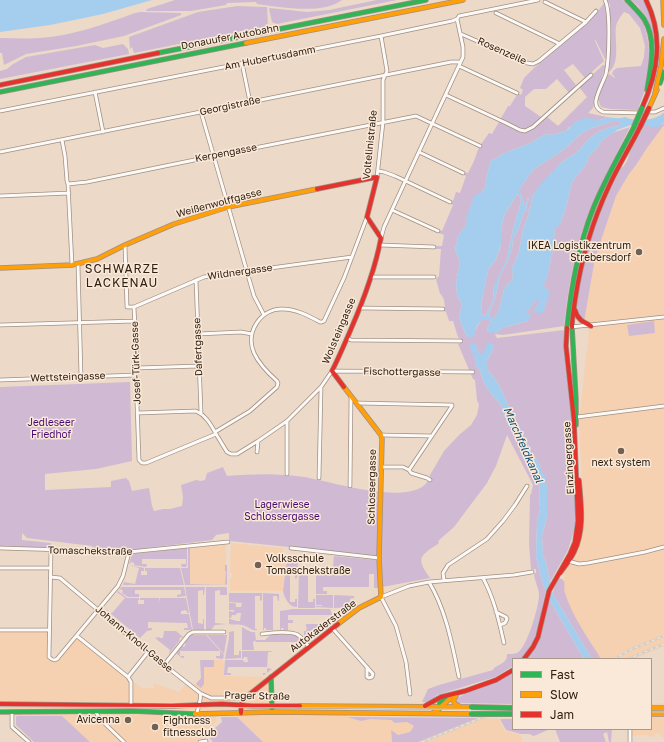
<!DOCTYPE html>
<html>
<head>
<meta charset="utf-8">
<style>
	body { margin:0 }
	#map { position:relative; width:664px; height:742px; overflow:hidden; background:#ecd9c8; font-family:"Golos Text",sans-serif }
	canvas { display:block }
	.legend { position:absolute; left:512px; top:658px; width:140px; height:72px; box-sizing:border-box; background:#fae9d9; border:1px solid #a99989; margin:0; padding:5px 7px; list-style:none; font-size:12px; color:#302011 }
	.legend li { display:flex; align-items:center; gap:8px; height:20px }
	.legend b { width:20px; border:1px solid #a99989 }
</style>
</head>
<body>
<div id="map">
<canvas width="664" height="742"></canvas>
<ul class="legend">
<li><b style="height:5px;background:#30b455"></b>Fast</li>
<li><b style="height:5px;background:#ff9f0a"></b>Slow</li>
<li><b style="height:5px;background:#e5322d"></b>Jam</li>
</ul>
</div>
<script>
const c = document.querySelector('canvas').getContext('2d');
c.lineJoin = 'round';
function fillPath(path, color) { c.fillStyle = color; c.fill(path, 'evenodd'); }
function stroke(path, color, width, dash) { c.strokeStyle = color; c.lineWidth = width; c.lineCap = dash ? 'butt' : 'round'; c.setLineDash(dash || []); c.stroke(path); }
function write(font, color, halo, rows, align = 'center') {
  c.font = font + ' "Golos Text",sans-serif'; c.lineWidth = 3; c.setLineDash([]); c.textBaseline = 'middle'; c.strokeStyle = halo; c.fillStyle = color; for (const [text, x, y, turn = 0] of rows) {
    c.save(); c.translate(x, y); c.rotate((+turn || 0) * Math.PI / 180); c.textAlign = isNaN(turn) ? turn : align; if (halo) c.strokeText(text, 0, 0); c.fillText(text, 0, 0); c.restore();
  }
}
fillPath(new Path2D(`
	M664 125V646L634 659H610L611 658 601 659 560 594 563 590 565 570 576 552 582 535 583 512 579 421 589 331 584 322 595 258 616 196 629 174 636 165 647 148Z
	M231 543 283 548 282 558 287 559 283 591H230V579L232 578V573L230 572Z
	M226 544V585L190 584V548Z
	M0 630 48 631 49 659 53 662 77 638 128 679 135 683 142 688H154V683L179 692 185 685 196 684 201 678V660H223L225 676 262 677 269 687V709H347V717L361 721 370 719 391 720 395 723 407 722 414 726 410 732 398 735 391 731 392 742H263L237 717V709L216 717 217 721 205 731V734L196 742H90L62 716H17L16 717 6 708H0Z
	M664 703V740L658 733 652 737 646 735 627 736V729H651V704Z
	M479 718 499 719 505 731 520 735 523 741 520 742H418Z`), '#f5d1b1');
fillPath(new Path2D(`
	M175 0H342C323 15 279 7 257 4L256 2 227 3 226 5 191 11H146L147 9Z
	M377 0H397L277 24 272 22 269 9 270 8 307 12 329 10Z
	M607 0H623C629 5 636 11 640 17 651 34 651 68 646 86 644 94 640 102 638 110L610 109 601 107 598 99 606 77 609 74 615 78V77L612 74 613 71 617 68 641 66 644 57 645 46 640 28 629 14 624 12C621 16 617 21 616 26 614 39 621 63 609 72L608 71 611 43 610 18V5Z
	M631 0H643C660 23 658 48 653 75H652C653 52 656 28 640 9 638 5 634 3 631 0Z
	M604 3 606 5 607 8V58L605 59 596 41 594 39 604 61 585 78 573 64 564 70 576 85 569 93 557 79 546 89H534L525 97V106L541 117 546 116 558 126 587 97 579 87 603 65H605V68L596 96 593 108 588 113 607 117 604 119 569 127 566 131 551 135 546 134 530 143 502 154 497 158 491 160 487 174 485 188 480 193 466 225 458 236 455 250 460 262 458 272 456 283 457 295 462 304 459 318 467 337C470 335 473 333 475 331 479 325 481 313 491 322L488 327 487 331 489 332H494L496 333 502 328 528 321 526 313 535 300H538L543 313V285L546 280 551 260 550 258 552 256 553 242 555 233 554 230 561 222 566 207 572 182 587 163 589 156 598 147 601 141 612 133 630 127C611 165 590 203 578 245 571 271 567 299 564 326L503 335 495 334 497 338 564 330V350L572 425 576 524 568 550 550 582 546 562 543 555 542 536 547 517 540 465 531 452 527 441 520 430 498 383 487 369V361L494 347 483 354 479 355 477 347 470 345 476 361 475 365 480 370 484 383 492 395 501 405 507 421 526 453 539 483 540 509 537 522 536 557 543 584 546 591C541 607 541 624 534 639 531 646 526 652 522 658L521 659H513V666L495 677 437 695 429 702H422L428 689 439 685 493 670 494 668C500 664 508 662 507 654 510 654 514 654 517 653 527 648 539 606 539 595 539 587 534 581 534 573H536V569L531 570 529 543 530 495 531 494 533 485 507 435 496 466 487 483 454 527 438 541 439 543C433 548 418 554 422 564 423 569 427 573 430 578L377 588H374V574H369V587H323V591H327V594H316V573L332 574 334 556 376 560 377 568 376 556 230 541 229 540V533L216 535 212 540 131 550 93 549 92 546 27 538 22 533V540L51 543 50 548 0 546V387L130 382 132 461 96 469 45 474V490L111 487V481L126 478 129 481 132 491 149 488 152 506 154 511 163 509H170L182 506 183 497 181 485 196 480 201 481 205 480 207 473 223 467 227 476C252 474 278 473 304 477 327 480 423 512 430 475L444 451 459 435 471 425 477 415 479 405 477 400 475 380 473 379 458 344 464 342 458 337 453 321H449L446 312 444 311V308L445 307 444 300 441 294H440L436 279 439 276 441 249H436V246H442L444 235 437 232 438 230 442 231 453 205 449 202 450 200 453 201 456 192 460 193 466 176 462 174 463 172 468 173 474 161 479 147 489 133 492 134 508 106H510L518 93 521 95 523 90 520 88 524 78 534 68 588 22 598 11Z
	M237 6 267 7 268 26 134 53 132 47 130 49 129 37 198 12Z
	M141 12 180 13H181V15L124 36 76 46 26 54 4 65 2 53H0V38C13 38 27 39 40 38 73 36 104 24 135 13Z
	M123 44 128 49 129 54 0 79V71L7 69 13 64 26 57 95 45 103 48Z
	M610 122H619L622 123C620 126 616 127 613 126L598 132 590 138 578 151 561 163 533 195 530 209H526L529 198 528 197 527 201 524 206 523 199 520 193V189L522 185 534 169 562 151 582 133 592 128Z
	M664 122V125L647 148 636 165 629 174 616 196 595 258 584 322 576 312C581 260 597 215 621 168 628 164 628 155 631 149 635 141 640 133 644 125H648L650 126 663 124Z
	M517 194 520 197 521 202 513 229 507 259 494 287 493 300 486 315 483 316 481 314 482 300 488 270 496 259 501 246V232L504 216Z
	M530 210 523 229 519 251 512 269 513 278 504 289 499 310 495 317H490L489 314 495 299 500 275 508 261 512 250 513 238 518 230 524 212Z
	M654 321 655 333 629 336 627 325Z
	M187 548V565L186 567H182L181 564H186V559H142V564H147L146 567 134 565V563L131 562 130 564H129L132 554Z
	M188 548H190V584L225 585 226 571H225V565H227V584L226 585H185L181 568H188Z
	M287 559 298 560V561H296V563H298L297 578 295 579V575H290V602H295V599H297V607C289 607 285 599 283 591Z
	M129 565 144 568V571H141V575H147V571H145V568H180L184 585H123L124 582 135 584 139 568Z
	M299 573H308V602H313V599H315V608H298Z
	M559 578C568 580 563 587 565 593 572 616 589 639 601 659H592L553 594C553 589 556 582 559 578Z
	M121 587H184L186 596 177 597V595L181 594V590H135V594H139V597H128L122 593 123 591 121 589 119 591Z
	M185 587H205L204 595H203V590L198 591V623L203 624V619H204V630H193Z
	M206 587H226L227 588V595H220V590L215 591V623L227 624 215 625 211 630H206Z
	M118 591 127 598H139V600H138V604H144V600H140V598H159L160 602V598H186L189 613H187V611L184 610 183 611H181V614H189L192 630H184V628H188L187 623 148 622V628H152V630L147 631 140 638 104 608 112 613 125 598 117 592Z
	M229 593H262V600L260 601V596H255V629H257V630C251 631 248 626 242 625 238 624 233 625 229 624V619H231L232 620H235V621H240L241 613H237L236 615H232L231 618H229V611L234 612V610H229V603H234L236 604V607H241L242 603 229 602Z
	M263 593 279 594V601H278L277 596H273V630H266V628H264V630H263Z
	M316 595H333V608L315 607 316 606H322V605H316Z
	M335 595 354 596V599L353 598 350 599V604H354V607L334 608V596Z
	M549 601H550L584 659H527L538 643 542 632Z
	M293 609H330L335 621 333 623H328V620H332V615H288V620H293V623H288V630H284L283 628H281V630H280V611Z
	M306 624H324V626H327V624H331L308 642 304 638V631H306L307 627H306Z
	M242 627 251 632H255L256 640 253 642 254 650H242Z
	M164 631H176L183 637V638L181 637 179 639 180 640 169 654V653L170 650 155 638 159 637 160 638H163Z
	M234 631V655H239V651H241V658L225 659 229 638V632Z
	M271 634 293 635 297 636 304 646 299 650H297V647H301V642H255L256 640H265Z
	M191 635H206L224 655 223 659 216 658V656H220V651H180V656H184V658H182L176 653 182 646 184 647 186 644 184 643Z
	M207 635H227L224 654Z
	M242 651H271L272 652H268L267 668 272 669 264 675H263V673H267V667H228L227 673H231V675H224L225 660H243L244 662H248L247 657H244L243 659H242Z
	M200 660H214V667H204V684L201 688 196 684 201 678Z
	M513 672V704L455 703V700C472 687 496 686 513 672Z
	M17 716H62L90 742H34L16 725V717Z
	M221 717H237L263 742H213L207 735 222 722Z
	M347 717 479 718 418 742H392L391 730 398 735 410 732 414 726 407 722 395 723 391 720 370 719 361 721Z
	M500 719H513V729H550L534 736 529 734H521L506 730Z
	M555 729H612L611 742H609L607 732 603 734 606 742H560Z`), '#d0bad3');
fillPath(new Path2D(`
	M0 0H152L103 14 50 25 0 32Z
	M663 113H664V122L658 127H650L648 125H631L617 130 616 131 601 141 598 147 589 156 587 163 572 182 566 207 561 222 556 229 554 230 555 233 553 242 552 256 550 258 551 260 546 281 543 285 550 292 543 313 532 312 539 303 538 301 536 300 526 313 531 315 528 321 502 328 496 333H495L494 332 491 334 490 332 487 331 488 327 491 322C481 313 475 328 474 337H467L459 318 462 304 457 295 456 283 458 272 460 262 455 250 458 236 466 225 467 221 466 218 474 196 480 193 485 188 487 174 491 160 497 158 502 154 530 143 546 134 551 135 566 131 575 122 580 120 586 118 600 120 604 119 607 117C613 118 619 119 625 117 635 122 655 121 663 113ZM610 122H619L622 123C620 126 616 127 613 126L598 132 590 138 578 151 561 163 538 187 533 195 530 209H526L529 198 528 196 527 201 524 206 523 199 520 193V189L522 185 534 169 562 151 582 133 592 128ZM517 194 520 197 521 202 513 229 507 259 498 276 494 287 493 300 486 315 483 316 481 314 482 300 488 270 496 259 501 245V232L504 216ZM530 210 523 229 519 251 512 269 513 278 504 289 499 310 495 317H490L489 314 495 299 500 275 508 261 512 250 513 238 518 230 524 212Z
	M489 342 491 344H494V347L487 361V369L498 383 520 430 527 441 531 452 540 465 542 473 545 476 547 486V517L542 536 543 555 546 562 550 582 553 594 592 659H584L550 601 543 584 536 557 537 522 540 509 539 483 526 453 507 421 501 405 492 395 484 383 480 370 475 365 476 361 469 345 474 343 477 347 479 354 483 353 487 344Z`), '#a5ceee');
const street = new Path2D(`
	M605 0C611 11 609 60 606 74 603 82 598 91 596 100 595 106 598 110 603 112L641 113
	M545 2 586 22
	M496 13 560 44
	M461 34 527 63 533 64 539 61 586 22 596 11
	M242 63 250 102
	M459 66 517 93
	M95 92 103 132
	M446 95 506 123 520 130 525 131 533 127 591 75
	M0 111 381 36 452 21 457 19 459 16 538 0
	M201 112 254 296 264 315
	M647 112H655L664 108
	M62 140 65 156 67 181 68 184 72 265
	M0 152 451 62H460
	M419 152 463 173
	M378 171 384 172 395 176 450 202
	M377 177 383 122V80L387 71 381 36
	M68 184 87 182 214 156 416 116 480 146
	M0 196 69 193
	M392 210 438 231
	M381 238 384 227 463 57V47L457 19
	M125 245 127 307H134L137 368 136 375 139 460 142 463H146L216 434 227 452 231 454H237L258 441 287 421 321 387 332 371 473 372
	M380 245 434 247
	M78 264 81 377
	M372 277H434
	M196 280 201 413
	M134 307 204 277 352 257
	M360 308 443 309
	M0 325 135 321
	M571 327 664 317
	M198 334 241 332 252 334
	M347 338 351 340 461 341
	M137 368 199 366
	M0 380 136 375
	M357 403 452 405V406L409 470
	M138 413 196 411C205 415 210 423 215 432
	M577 417 664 406
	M287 421V474
	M216 434 215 432 250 411 277 387 278 383 277 381C268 373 259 364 254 353 245 333 260 309 282 309 296 309 309 316 320 322H322L324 321 344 278 367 217
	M381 435 432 436
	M257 452 258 441
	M381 467H403L409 470 411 473 427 478 430 480
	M319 478 321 388
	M350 486 351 396
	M0 548 129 552 228 542
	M291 548 379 558
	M51 550 49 657C52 660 54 661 57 659L118 586 123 576 129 552
	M568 561 579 564 588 563 645 552 664 547
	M0 568H51
	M51 577 60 578 148 652 200 693C202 698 198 707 197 713
	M483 578C494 598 499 621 504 643
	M444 580 443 573 448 565 487 539 503 521 515 505 527 486
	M429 582C446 610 452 644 459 677
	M496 612 506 617 507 619 505 623 500 625
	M333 629 373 674 372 677 369 678 367 677V667
	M0 630H49
	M262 634C271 633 290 630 298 635 302 638 306 643 309 647
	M77 636 128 677 131 682V706
	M164 665 189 634 193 632H224
	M128 677 148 652
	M200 693 211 698H245
	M410 694 406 662 396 626 381 597 409 586 429 582 514 575 532 572
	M12 712V727L29 742
	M96 712 99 718 124 742
	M630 729V742
	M200 742 206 741`);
const fast = new Path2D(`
	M627 0C633 6 639 12 644 19 657 40 651 67 647 90
	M158 53 426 0
	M660 83 664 72
	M0 92 246 43
	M572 327 576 400V425
	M567 328C571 287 578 247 593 209 604 181 620 154 634 127
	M271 677 272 708
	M439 709 440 702 445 697
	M0 712 132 711 195 714`);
const slow = new Path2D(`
	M663 0 664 25
	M246 43 463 0
	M655 93 661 66 664 39
	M649 108 657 90
	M0 268 72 265 97 259 125 245 174 224 228 207 317 189
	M338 624 359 608 381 597 379 558 382 439 381 435 344 387
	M456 696 453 700 455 704 459 706
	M300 706 471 707
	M651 708H664
	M433 713C442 708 447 699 456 695
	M195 714 272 712 471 714
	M651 714H664`);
const jam = new Path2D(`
	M0 85 158 53
	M642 108C658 72 664 36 646 0
	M317 189 377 177 367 217 381 238C375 270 364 299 351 329 345 343 339 357 332 371L344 387
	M575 310C577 319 583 322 591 326
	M572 327C572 318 574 309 575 300 581 260 592 222 609 186 618 166 630 147 640 127
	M560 573C565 566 570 560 574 552 585 530 581 504 579 480
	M524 659 533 647 538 637 549 591 570 554 575 542 578 521 574 420 566 346 567 328
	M0 704 172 706 222 704 252 706H300
	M425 706 441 697 465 691 496 680 513 670
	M241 713V705L245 698 338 624`);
stroke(street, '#a09082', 4.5);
stroke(fast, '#a09082', 5.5);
stroke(slow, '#a09082', 5.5);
stroke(jam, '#a09082', 5.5);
stroke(street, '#fcf9f7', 3);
stroke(fast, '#30b455', 4);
stroke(slow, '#ff9f0a', 4);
stroke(jam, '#e5322d', 4);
stroke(new Path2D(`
	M0 707 341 708 513 710
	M651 712H664`), '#d4cec8', 1);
const rail = new Path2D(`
	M614 659 632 649 664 636
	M628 659 664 644
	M422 742 513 705`);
stroke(rail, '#d4cec8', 2.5);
stroke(rail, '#fae9d9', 1, [3]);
const fastBridge = new Path2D(`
	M634 127 642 108
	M471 707 513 708
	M471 714H513`);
const jamBridge = new Path2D(`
	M640 127 649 108`);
stroke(fastBridge, '#a09082', 6, []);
stroke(jamBridge, '#a09082', 6, []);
stroke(fastBridge, '#30b455', 4.5);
stroke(jamBridge, '#e5322d', 4.5);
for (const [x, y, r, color] of [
	[639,252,4,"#726151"],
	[621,451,4,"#726151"],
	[258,565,4,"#726151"],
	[128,720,4,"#726151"],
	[155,727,4,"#726151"]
]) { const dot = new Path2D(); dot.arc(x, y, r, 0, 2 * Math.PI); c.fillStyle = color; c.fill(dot); stroke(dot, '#fae9d9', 1.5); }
write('10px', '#302011', '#fae9d9', [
	["Donauufer Autobahn",230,37,-11],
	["Rosenzeile",502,51,24],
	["Am Hubertusdamm",270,58,-11],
	["Georgistraße",230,106,-12],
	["Voltelinistraße",370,145,-84],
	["Kerpengasse",226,153,-11],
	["Weißenwolffgasse",219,203,-15],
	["Wildnergasse",240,272,-8],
	["Wolsteingasse",339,331,-67],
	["Dafertgasse",198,347,-92],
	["Josef-Türk-Gasse",136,363,-92],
	["Fischottergasse",402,372,1],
	["Wettsteingasse",68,377,-2],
	["Einzingergasse",569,458,-93],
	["Schlossergasse",372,487,-89],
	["Tomaschekstraße",90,551,1],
	["Autokaderstraße",323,626,-37],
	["Johann-Knoll-Gasse",134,639,40],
	["Prager Straße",257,696,1]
]);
write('10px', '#302011', '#fae9d9', [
	["IKEA Logistikzentrum",631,246],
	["Strebersdorf",631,258],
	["next system",621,463,"center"],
	["Volksschule",266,559,"left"],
	["Tomaschekstraße",266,571,"left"],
	["Avicenna",120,720],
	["Fightness",163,721,"left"],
	["fitnessclub",163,733,"left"]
], 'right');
write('10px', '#470c74', '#fae9d9', [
	["Jedleseer",51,423],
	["Friedhof",51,435],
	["Lagerwiese",282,505],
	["Schlossergasse",282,517]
]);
write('italic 11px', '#0b4f79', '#fae9d9', [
	["Marchfeldkanal",523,445,66]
]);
c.letterSpacing = '1px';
write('12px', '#302011', '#fae9d9', [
	["SCHWARZE",122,269],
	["LACKENAU",122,283]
]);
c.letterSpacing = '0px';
</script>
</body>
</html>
